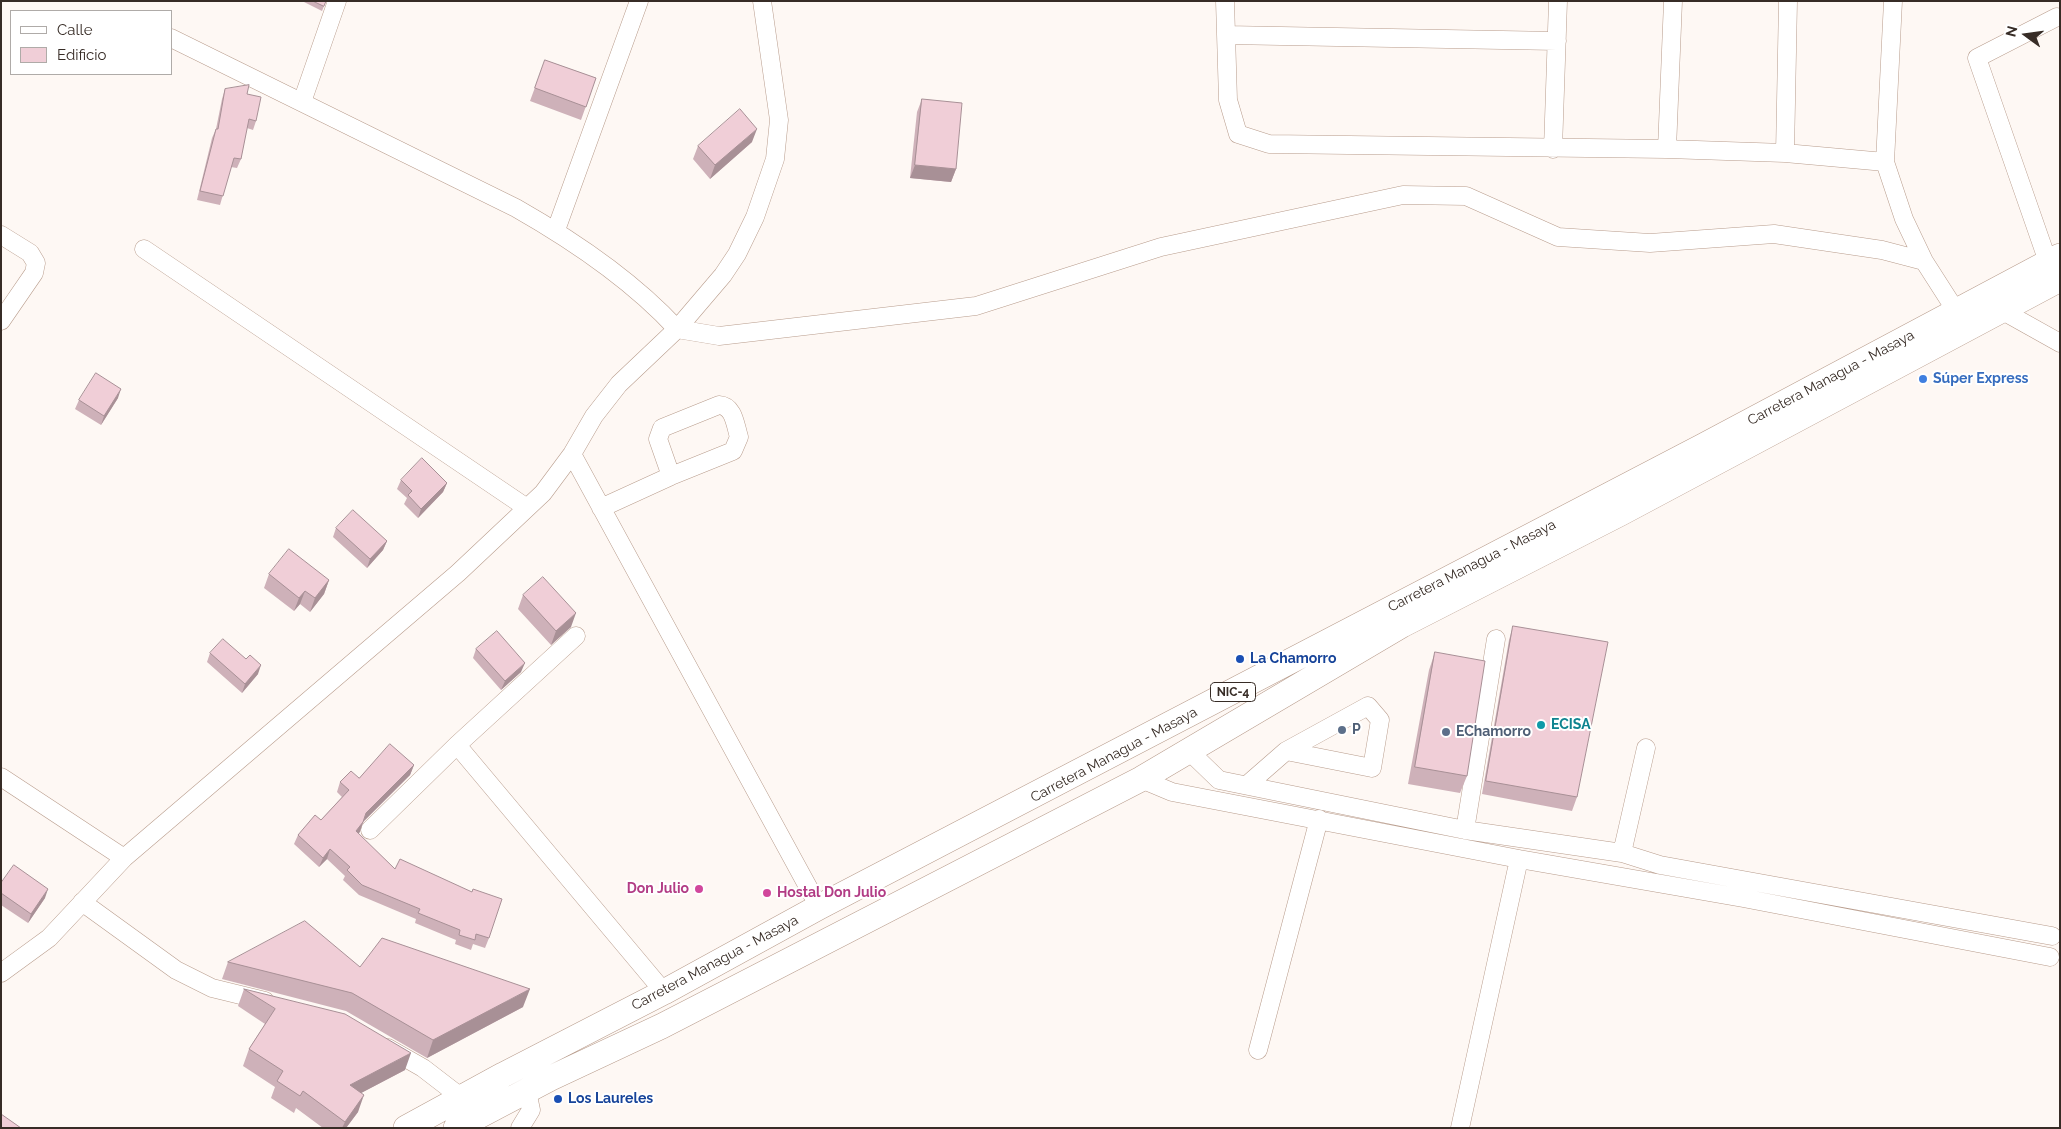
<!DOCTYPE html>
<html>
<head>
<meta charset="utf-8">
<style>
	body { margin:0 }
	#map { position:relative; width:2061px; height:1129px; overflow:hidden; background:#fef8f4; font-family:Raleway,sans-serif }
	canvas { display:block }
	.frame { position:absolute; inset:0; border:2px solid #372c26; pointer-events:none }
	.legend { position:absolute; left:10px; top:10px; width:162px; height:65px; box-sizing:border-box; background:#fff; border:1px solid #afaba8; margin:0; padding:6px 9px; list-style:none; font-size:15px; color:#372c26 }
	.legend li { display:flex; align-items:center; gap:10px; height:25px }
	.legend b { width:25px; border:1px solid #afaba8 }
	.north { position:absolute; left:2001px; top:10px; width:50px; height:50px; -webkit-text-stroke:4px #fff; paint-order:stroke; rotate:284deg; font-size:14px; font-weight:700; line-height:20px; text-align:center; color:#372c26 }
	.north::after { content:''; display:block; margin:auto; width:18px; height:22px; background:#372c26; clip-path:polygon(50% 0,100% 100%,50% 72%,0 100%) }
</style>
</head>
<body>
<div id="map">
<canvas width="2061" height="1129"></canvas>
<div class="frame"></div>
<ul class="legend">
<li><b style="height:6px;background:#fff"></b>Calle</li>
<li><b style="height:14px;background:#f0ced7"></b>Edificio</li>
</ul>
<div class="north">N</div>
</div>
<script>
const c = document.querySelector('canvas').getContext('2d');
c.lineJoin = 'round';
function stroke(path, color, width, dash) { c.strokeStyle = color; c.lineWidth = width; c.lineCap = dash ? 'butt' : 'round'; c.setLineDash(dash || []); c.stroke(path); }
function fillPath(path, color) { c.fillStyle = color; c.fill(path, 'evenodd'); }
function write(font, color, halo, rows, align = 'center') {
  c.font = font + ' Raleway,sans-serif'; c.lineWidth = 4; c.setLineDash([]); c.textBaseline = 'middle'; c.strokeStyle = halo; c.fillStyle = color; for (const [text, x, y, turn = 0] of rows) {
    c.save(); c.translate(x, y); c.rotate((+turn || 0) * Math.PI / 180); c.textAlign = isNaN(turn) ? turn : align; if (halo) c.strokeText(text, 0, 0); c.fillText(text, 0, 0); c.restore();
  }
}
const minor = new Path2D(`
	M1225 1 1228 100 1238 134 1269 144 1667 149 1785 153 1885 162
	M1893 1 1885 162 1904 219 1924 261 1956 311
	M1226 35 1557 41
	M171 38 516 208C574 241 632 280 677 329L723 275 737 254 755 217 775 159 779 120 762 1
	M302 102 337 1
	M1553 149 1558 1
	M1667 149 1673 1
	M1785 153 1788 1
	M556 230 639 1
	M1 235 30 253 36 263 34 273 1 321
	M144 249 527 508
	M2048 262 1977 58 2057 17
	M2001 310 2060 343
	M572 454 819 907
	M601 508 671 476 733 451 739 437C735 424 734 406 719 405L662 428 658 439 671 476
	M576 636 457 745 664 992
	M1189 751 1219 780 1465 830 1496 639
	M1 777 124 858
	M1141 779 1172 792 1519 859 1743 898 2050 957
	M1247 785 1286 751 1368 706 1380 720 1372 768 1286 751
	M370 830 457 745
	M1465 830 1622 853 1646 748
	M1622 853 1660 865 2052 936
	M82 902 176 970 212 988 265 1001
	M1 973 49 938 124 858 458 573 543 493 572 454 594 416 619 384 677 329 719 336 976 306 1161 247 1403 195 1466 196 1558 237 1650 243 1774 234 1882 250 1924 261
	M388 1048 423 1068 462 1098
	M1258 1050 1319 819
	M520 1128 531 1110 527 1091
	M1460 1128 1519 859`);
const highway = new Path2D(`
	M406 1128 503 1075 664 992 819 907 1703 446 2060 256
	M456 1128 551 1078 662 1026 1141 779 1402 625 1621 513 2060 279`);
stroke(minor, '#b89c8c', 19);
stroke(highway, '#b89c8c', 26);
stroke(minor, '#fff', 18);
stroke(highway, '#fff', 25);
fillPath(new Path2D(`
	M302 1H326L322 11Z
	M545 60 596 78 581 120 530 101Z
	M225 89 247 94 256 121 253 130 247 128 241 159 237 168 231 167 220 205 197 200 212 138 216 129 222 99Z
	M922 99 956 169 951 182 910 178 917 112Z
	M752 142 710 179 693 159 698 146Z
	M118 398 101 425 75 409 79 400Z
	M401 480 447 483 443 492 418 518 404 504 407 498 397 489Z
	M336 528 387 541 383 550 367 568 333 537Z
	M269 574 329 580 324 594 310 612 300 604 294 611 264 588Z
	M523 595 571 627 551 645 518 609Z
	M1513 626 1577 797 1572 811 1482 794 1509 640Z
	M476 649 521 672 501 690 473 658Z
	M1435 652 1467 776 1460 793 1408 784 1429 670Z
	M210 653 258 674 242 693 207 662Z
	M414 765 410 775 364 821 358 834 395 869 489 938 485 948 473 944 471 950 455 944 456 940 415 923 416 919 359 895 343 880 345 876 327 859 319 867 294 844 298 835 321 820 342 797 337 792 340 782Z
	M1 883 45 898 28 923 1 905Z
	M228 962 360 967 523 1007 427 1058 346 1011 222 979Z
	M244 989 405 1070 361 1093 358 1112 346 1128H323L296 1108 294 1113 271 1098 275 1087 243 1066 249 1049 265 1024 238 1006Z`), '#ceb1b9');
fillPath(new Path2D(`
	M757 129 752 142 710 179 715 165Z
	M915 165 956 169 951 182 910 178Z
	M121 389 118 398 101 425 104 416Z
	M447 483 443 492 418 518 421 509Z
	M387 541 383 550 367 568 370 559Z
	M329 580 324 594 310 612 315 598Z
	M305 591 300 604 294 611 299 598Z
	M576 613 571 627 551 645 556 631Z
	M525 663 521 672 501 690 505 681Z
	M261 665 258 674 242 693 245 684Z
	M414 765 410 775 363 822 366 813Z
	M363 822 360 832 352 841 356 831Z
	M330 849 327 859 319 867 323 858Z
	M48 889 45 898 28 923 31 914Z
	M530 989 523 1007 427 1058 433 1040Z
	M411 1053 405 1070 344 1102 350 1085Z
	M364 1095 358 1112 346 1128H342L345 1122Z`), '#a89096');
const building = new Path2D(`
	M313 1H326L324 6Z
	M545 60 596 78 586 107 535 88Z
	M249 85 247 94 261 97 256 121 249 119 241 159 234 158 223 196 200 191 216 129H218L225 89Z
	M922 99 962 103 956 169 915 165Z
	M740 109 757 129 715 165 698 146Z
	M96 373 121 389 104 416 79 400Z
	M422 458 447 483 421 509 408 495 412 491 401 480Z
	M353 510 387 541 370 559 336 528Z
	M289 549 329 580 315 598 305 591 299 598 269 574Z
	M543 577 576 613 556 631 523 595Z
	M1513 626 1608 642 1577 797 1486 781Z
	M497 631 525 663 505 681 476 649Z
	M223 639 246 659 250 655 261 665 245 684 210 653Z
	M1435 652 1485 661 1467 776 1415 767Z
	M390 744 414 765 366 813 363 822 356 831 395 869 400 859 472 892 473 889 502 899 489 938 476 934 475 940 459 935 460 930 418 913 420 909 362 885 347 870 350 867 330 849 323 858 298 835 315 815 321 820 349 790 340 782 351 771 359 778Z
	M14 865 48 889 31 914 1 893V883Z
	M305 921 360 967 382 938 530 989 433 1040 352 993 228 962Z
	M244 989 345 1014 411 1053 350 1085 364 1095 345 1122 303 1091 300 1096 277 1081 283 1071 249 1049 275 1009Z
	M1 1114 21 1128H1Z`);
fillPath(building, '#f0ced7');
stroke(building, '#a89096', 1);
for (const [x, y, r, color] of [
	[1923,379,5,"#3f7fe0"],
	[1240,659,5,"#1a4fb4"],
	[1541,725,5,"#0f9aa8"],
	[1342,730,5,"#5c6f8a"],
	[1446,732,5,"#5c6f8a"],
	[699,889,5,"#d1479c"],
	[767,893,5,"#d1479c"],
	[558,1099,5,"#1a4fb4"]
]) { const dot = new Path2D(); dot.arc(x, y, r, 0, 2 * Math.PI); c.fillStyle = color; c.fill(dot); stroke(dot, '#fff', 2); }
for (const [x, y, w] of [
	[1233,692,45]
]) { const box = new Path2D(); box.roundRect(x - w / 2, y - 9.5, w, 19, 4); c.fillStyle = '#fff'; c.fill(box); stroke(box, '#372c26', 1); }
write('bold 12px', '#372c26', null, [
	["NIC-4",1233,692]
]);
write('14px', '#372c26', '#fff', [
	["Carretera Managua - Masaya",1831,378,-28],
	["Carretera Managua - Masaya",1472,566,-27],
	["Carretera Managua - Masaya",1114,755,-28],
	["Carretera Managua - Masaya",715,963,-28]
]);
write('bold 14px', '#366cbe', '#fff', [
	["Súper Express",1933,379]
], 'left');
write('bold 14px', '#164399', '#fff', [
	["La Chamorro",1250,659],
	["Los Laureles",568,1099]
], 'left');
write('bold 14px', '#0d838f', '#fff', [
	["ECISA",1551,725]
], 'left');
write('bold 14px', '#4e5e75', '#fff', [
	["P",1352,730],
	["EChamorro",1456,732]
], 'left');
write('bold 14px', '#b23c85', '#fff', [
	["Don Julio",689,889],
	["Hostal Don Julio",777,893,"left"]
], 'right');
</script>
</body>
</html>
